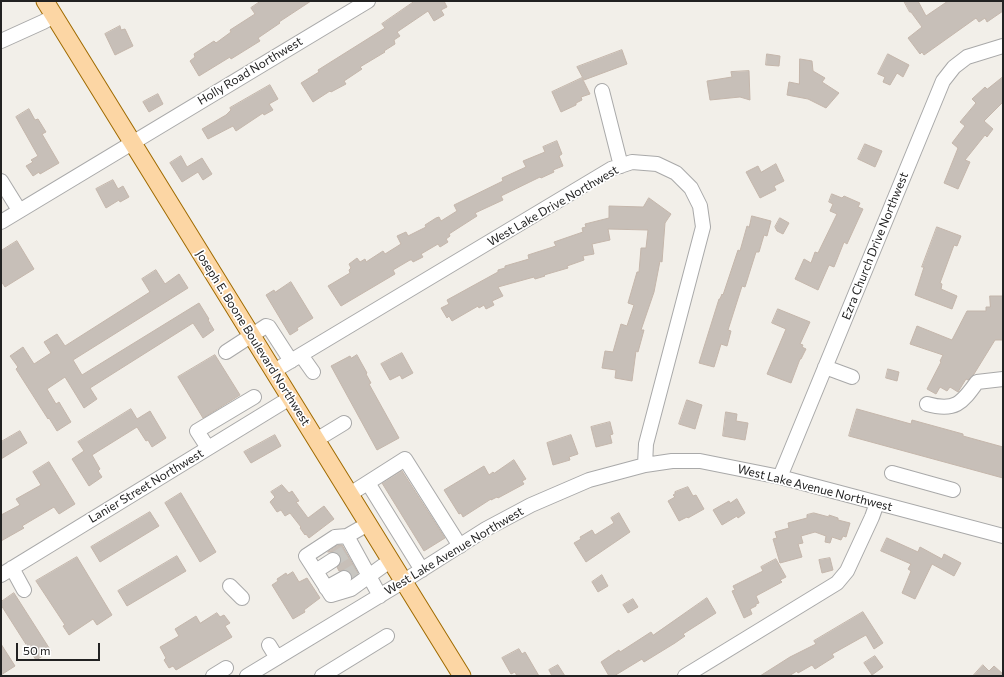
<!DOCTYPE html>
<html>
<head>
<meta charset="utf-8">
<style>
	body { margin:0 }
	#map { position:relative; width:1004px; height:677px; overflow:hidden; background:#f2efe9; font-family:Commissioner,sans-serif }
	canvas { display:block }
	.frame { position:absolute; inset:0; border:2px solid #222; pointer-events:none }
	.scale { position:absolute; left:16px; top:643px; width:84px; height:18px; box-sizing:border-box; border:2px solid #222; border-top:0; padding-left:5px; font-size:12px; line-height:14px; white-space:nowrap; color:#222; -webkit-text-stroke:3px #fff; paint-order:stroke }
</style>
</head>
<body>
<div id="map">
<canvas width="1004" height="677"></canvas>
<div class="frame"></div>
<div class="scale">50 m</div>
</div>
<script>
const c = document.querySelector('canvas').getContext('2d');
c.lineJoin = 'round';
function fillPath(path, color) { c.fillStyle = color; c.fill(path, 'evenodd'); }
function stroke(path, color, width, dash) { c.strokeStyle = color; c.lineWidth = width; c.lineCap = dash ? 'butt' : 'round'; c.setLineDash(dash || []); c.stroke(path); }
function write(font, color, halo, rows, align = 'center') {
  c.font = font + ' Commissioner,sans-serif'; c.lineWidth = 3.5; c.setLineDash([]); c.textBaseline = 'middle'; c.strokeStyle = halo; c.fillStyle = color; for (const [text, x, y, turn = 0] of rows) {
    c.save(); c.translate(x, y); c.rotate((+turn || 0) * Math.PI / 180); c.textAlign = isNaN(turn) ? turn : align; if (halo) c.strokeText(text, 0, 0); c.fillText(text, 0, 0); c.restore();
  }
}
const building = new Path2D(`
	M261 1H311L279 22 280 23 258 38 260 41 231 59 230 57 199 76 190 61 195 57 194 54 214 41 216 43 231 32 230 30 255 14 251 8Z
	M415 1H444L447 7 441 10 444 15 434 21 428 11 397 32 400 36 394 40 395 44 384 51 385 52 360 67 362 69 344 81 346 84 331 92 330 91 313 102 301 83 319 72 318 70 385 28 382 24Z
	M904 1H918L926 16 948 1H1003V11L987 22 985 18 979 22 976 18 924 55 922 52 920 54 908 38 922 27 911 12H910Z
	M120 26 121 30 125 29 133 46 115 55 105 34Z
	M622 50 627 64 584 80 577 67Z
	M767 54 780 56 779 66 766 65Z
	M888 54 909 65 903 77 897 73 890 85 883 82 885 77 878 74Z
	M800 59 812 61 813 71 825 78 822 82 839 93 826 108 808 99 787 95 789 82 799 84Z
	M749 71 750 100 740 97 710 100 707 81 732 77 731 72Z
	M1003 77V102L984 121 993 129 987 137 985 135 965 160 970 162 958 189 944 183 958 148 952 143 965 126 960 122 976 103 972 99 985 87 987 89Z
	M582 78 590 94 581 97 582 100 576 103V105L561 112 552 92Z
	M270 85 278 99 269 104 273 110 264 115 263 113 236 131 233 126 208 139 202 129 226 115 231 110 230 108Z
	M158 94 163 104 149 112 143 102Z
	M29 109 35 120 38 119 46 132 42 134 59 163 40 174 39 172 33 176 26 166 33 162 31 160 38 156 16 117Z
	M557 141 562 154 559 156 563 166 553 170 554 172 541 178 540 177 501 196 503 200 475 213 477 216 449 234 450 236 446 239 448 242 440 247 438 244 421 254 423 257 413 262 412 260H410L393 270 395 274 341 306 328 286 350 273 349 270 351 268 349 264 357 258 360 262 365 259 366 262 383 251 385 254 401 244 397 236 406 232 408 236 426 227 425 225 436 218 439 217 441 221 457 211 454 205 503 181 502 178 526 167 523 161 545 152 543 147Z
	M865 144 882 151 875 167 858 159Z
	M181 156 187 167 202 158 212 174 203 180 198 172 182 182 170 163Z
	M776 164 784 181 774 186 776 190 760 198 746 172 758 166 761 172Z
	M113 180 118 189 123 186 129 197 120 202 119 200 106 208 96 189Z
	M832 194 842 198 844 196 860 203 858 207 863 209 847 244 844 242 834 267 829 265 818 290 795 279 804 259 811 263 815 252 818 253 837 214 830 211 833 204 829 202Z
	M649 198 671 214 665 223 662 262 660 261 654 292 641 330H644L638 352 636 351 632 381 615 378 616 370 602 368 605 351 613 352 621 324 627 326 634 305 628 303 637 272H639L641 248H646L648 230 608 229 610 240 592 244 594 254 583 256 584 260 567 266 568 268 544 275 545 276 535 279 534 277 498 287 503 296 492 301 494 305 486 309 484 305 479 308 478 306 452 321 449 316 447 318 441 308 449 304 447 300 498 272V270L505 268V266L529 259 528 255 556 246 554 242 583 232 582 228 586 227 585 224 609 218V206L643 207Z
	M752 216 771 221 767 236 764 235 759 252H756L745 287 742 286 728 330 731 331 727 346 721 344 714 367 699 363 719 299H720L722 294 723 295 738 250 740 251 747 226 749 227Z
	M780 218 789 223 783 234 777 231 775 227Z
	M937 227 961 236 957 246 954 245 940 283 942 284 941 289 957 296 952 309 915 295 924 267H922Z
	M17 241 34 269 5 287 1 281V251Z
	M156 270 165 284 179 274 188 288 73 360 82 375 199 303 209 319 208 320 214 330 203 338 193 323 90 388 97 399 84 408 65 377 47 389 56 404 59 402 71 422 57 431 49 418 48 419 16 369 18 367 10 356 23 347 34 364 51 353 44 342 57 334 65 346 150 292 142 279Z
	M291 282 313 318 297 328 298 330 290 335 266 295 274 290 275 292Z
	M990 296H1003V340H995L974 374 968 380 966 379 958 392 950 387 947 391 940 387 936 394 927 389 941 362 940 361 943 355 910 344 917 326 952 340 967 311H986V307H990Z
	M778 309 810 322 800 344 803 345 802 347 806 349 801 359H800L791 383 767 374 786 329 772 323Z
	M402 353 413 373 402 379 400 375 390 380 381 364Z
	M215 355 240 395 203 418 178 377Z
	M357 355 367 373 366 374 371 383 369 384 399 438 377 450 331 366 350 356 351 358Z
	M888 369 899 372 897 381 886 378Z
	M687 400 702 405 695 429 679 424Z
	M131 409 137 419 150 411 166 438 152 447 148 440 146 441 137 427 92 455 100 469 98 471 102 477 89 486 72 459 84 451 78 442Z
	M857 409 911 424 912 420 963 434V436L1003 447V478L849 436Z
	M726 412 737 414 736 421 748 423 745 440 723 436Z
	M610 422 613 434 610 435 612 443 596 447 591 427Z
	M20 431 27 443 1 459V442Z
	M275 435 281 446 251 463 244 452Z
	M571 435 578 454 569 457 570 460 553 465 547 443Z
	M514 460 526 479 522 481 524 484 498 498 497 497 491 500V499L463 517 461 513 459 514 444 490 484 466 489 475 493 472 494 473Z
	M49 462 75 504 59 514 54 507 22 526 24 528 1 541V515L20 505 16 499 41 485 33 472Z
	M402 471 445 538 424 551 382 483Z
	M282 485 289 493 292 491 299 501 296 502 308 518 324 506 334 519 309 538 306 534 305 535 300 528 301 527 290 513 285 516 281 510 277 512 270 502 275 497 271 492Z
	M688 487 693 496 696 495 704 509 688 518 687 517 679 521 668 501 675 497 673 495 675 494V492Z
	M181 493 216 552 200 562 165 503Z
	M737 499 745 513 738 518 737 516 722 525 713 510 729 501 730 503Z
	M150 512 159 526 100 562 91 547Z
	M619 513 630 532 586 562 574 543 581 539 580 537 592 530 595 535 614 523 611 518Z
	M814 513 829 517V515L838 518V520L850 523 846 537 843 536 841 540 832 537 830 543 825 542 826 536 815 532 801 536 803 543 798 544 802 557 780 563 773 539 777 538 775 532 789 528 788 523 807 518V515Z
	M887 538 918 552 920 547 942 559 944 554 961 563 954 576 932 564 915 599 902 593 911 571 908 569 911 564 881 551Z
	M338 545H342L358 573 352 577 349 571 345 570 339 571 337 567 340 564 341 560 340 555 336 552H328Z
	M177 556 186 571 127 606 118 591Z
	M77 557 112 615 97 625 93 619 69 635 63 626 65 625 36 581Z
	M830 558 833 570 822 573 819 560Z
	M776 559 786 577 780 580 782 582 756 596 759 603 756 604V606L750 609 752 614 744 618 732 591 735 590 733 586 763 571 761 567Z
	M293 572 299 582 307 578 320 598 304 610 305 612 293 619 272 585 278 581 277 579 286 573 287 575Z
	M602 575 608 586 598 592 592 582Z
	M14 593 51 651 36 660 1 605V602Z
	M707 598 716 613 683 634 685 636 675 643 644 662 642 659 614 676H609L601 662 619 650 620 652 651 632 653 635Z
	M633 599 638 607 628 613 623 605Z
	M863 612 883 643 874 649 866 635 832 654 834 657 815 669 812 665 798 673 797 671 789 676H760L790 657 816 644 814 641Z
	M217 613 220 617 224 615 230 623 225 626 232 637 176 670 173 666 169 668 164 660 166 658 160 647 179 636 175 629 196 616 200 623Z
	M1 644 15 666 1 675Z
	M519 649 522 654 525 652 539 676H517L515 672 511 674 502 658Z
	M875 656 883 667 872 675 864 663Z
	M558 665 565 676H552L549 670Z
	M983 665 989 671 994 666 1003 674V676H973Z`);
fillPath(building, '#c7bfb8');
stroke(building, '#c4b6ab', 1);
stroke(new Path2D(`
	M333 560 346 552
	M344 578 357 570`), '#c8c6c1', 14, [14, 7]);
const minor = new Path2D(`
	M1 41 43 22 54 16
	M602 91 621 166
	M1 181 19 210
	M1 222 368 1
	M226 352 266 326 269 327 291 361
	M301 355 313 372
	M825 367 852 377
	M274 371 611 169 632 162 657 164 676 173 691 188 700 206 703 227 646 444 645 465
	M927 404C955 412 962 403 977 382L1003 379
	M316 440 344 423
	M208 448 197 431 254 397
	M892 473 953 490
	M780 477 943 81 954 67 967 57 1003 46
	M368 483 422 570
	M350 494 405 459 460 546
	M368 524 347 536 380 596
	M347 536 335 537 306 556 331 595 351 589 391 560
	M12 568 24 590
	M316 571 333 560
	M1 575 290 398
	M230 586 242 598
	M326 588 344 578
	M269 645 277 658
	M213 676 226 668
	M247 676 404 581 486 529 531 505 589 480 645 465 672 461H700L780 477 1003 536
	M322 676 387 636
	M685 676 837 583 847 571 872 517 877 503`);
const major = new Path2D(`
	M45 1 462 676`);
stroke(minor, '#a9a9a9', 16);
stroke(major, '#a06b00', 19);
stroke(minor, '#fff', 14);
stroke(major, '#fcd6a4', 17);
write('12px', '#222', '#fff', [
	["Holly Road Northwest",250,71,-31],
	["West Lake Drive Northwest",553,206,-30],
	["Ezra Church Drive Northwest",875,246,-68],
	["Joseph E. Boone Boulevard Northwest",253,338,58],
	["Lanier Street Northwest",146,486,-31],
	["West Lake Avenue Northwest",815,488,14],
	["West Lake Avenue Northwest",454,551,-31]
]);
</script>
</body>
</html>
